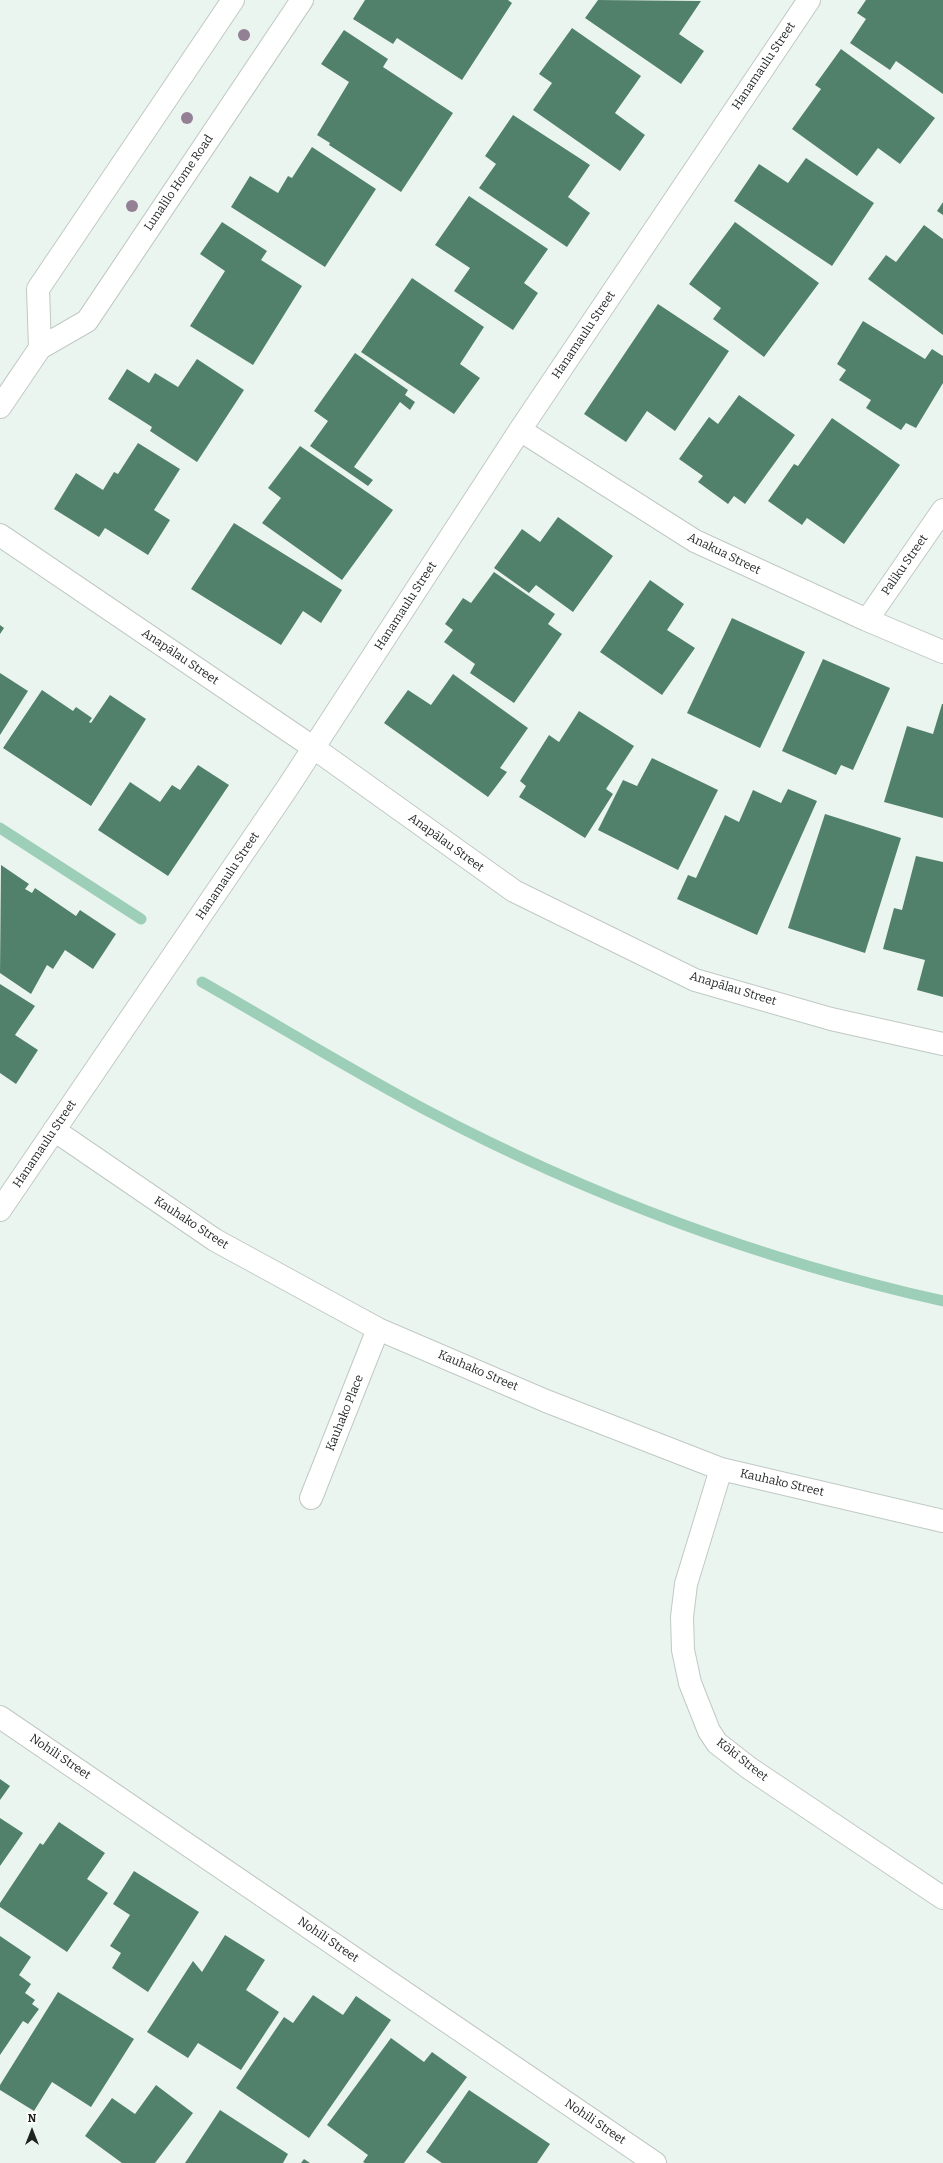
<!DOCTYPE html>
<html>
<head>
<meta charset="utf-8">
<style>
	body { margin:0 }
	#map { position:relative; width:943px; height:2163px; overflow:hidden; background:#ebf5f0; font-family:Bitter,serif }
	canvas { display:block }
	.north { position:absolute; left:12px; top:2111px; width:40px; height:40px; -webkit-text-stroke:3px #fff; paint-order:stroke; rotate:0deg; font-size:11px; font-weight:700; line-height:16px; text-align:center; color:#1f2321 }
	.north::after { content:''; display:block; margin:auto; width:14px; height:18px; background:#1f2321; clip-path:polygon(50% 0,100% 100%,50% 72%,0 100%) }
</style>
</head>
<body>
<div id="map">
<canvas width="943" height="2163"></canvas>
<div class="north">N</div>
</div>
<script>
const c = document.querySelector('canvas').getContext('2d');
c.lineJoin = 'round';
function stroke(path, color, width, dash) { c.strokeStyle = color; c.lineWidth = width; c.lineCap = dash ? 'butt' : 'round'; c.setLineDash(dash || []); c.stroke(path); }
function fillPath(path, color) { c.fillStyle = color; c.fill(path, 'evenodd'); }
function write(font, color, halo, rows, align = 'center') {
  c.font = font + ' Bitter,serif'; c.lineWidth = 3; c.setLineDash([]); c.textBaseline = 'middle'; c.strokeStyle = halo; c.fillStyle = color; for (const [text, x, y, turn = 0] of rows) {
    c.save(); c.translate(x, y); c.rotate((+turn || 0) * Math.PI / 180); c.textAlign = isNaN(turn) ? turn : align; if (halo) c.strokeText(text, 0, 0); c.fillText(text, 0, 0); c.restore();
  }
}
stroke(new Path2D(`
	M0 828 141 919
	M202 982C276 1024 349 1069 424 1109 587 1195 764 1261 943 1301`), '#9dceb7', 11);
fillPath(new Path2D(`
	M365 0H508L512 3 462 80 397 38 393 44 353 19Z
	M598 0 701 1 679 34 704 51 681 84 585 18Z
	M866 0H943V94L896 61 890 70 850 43 866 19 857 13Z
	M572 28 641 76 615 113 645 135 620 171 533 110 552 83 539 74Z
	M344 30 388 59 383 67 453 113 401 192 329 145 330 143 317 135 349 82 321 64Z
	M841 49 935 118 900 164 878 148 857 176 792 129 821 89 815 85Z
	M513 115 590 165 568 197 590 213 567 247 479 188 496 164 485 156Z
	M312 147 376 189 325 267 231 207 250 176 278 193 288 176 292 178Z
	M806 158 874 203 832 266 734 201 759 164 788 183Z
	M469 196 548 249 524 283 538 293 513 330 454 291 470 268 435 245Z
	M943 202V215L937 211Z
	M222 222 267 251 261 260 302 286 253 365 190 326 225 271 200 254Z
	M735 222 819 283 764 357 713 319 721 308 689 284Z
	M924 225 943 239V335L868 279 886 255 896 262Z
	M412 278 484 327 460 364 480 378 454 414 361 352Z
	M658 304 729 351 675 431 647 411 626 442 584 414Z
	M863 321 925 359 932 349 943 356V383L916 428 906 423 901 430 866 408 871 400 839 380 846 370 837 364Z
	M355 353 408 390 405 395 415 402 410 410 400 402 354 467 373 480 368 486 310 446 328 421 314 411Z
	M197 359 244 390 197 462 150 431 152 427 108 399 127 369 149 383 155 373 178 387Z
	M739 395 795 435 745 504 734 496 728 504 698 482 703 476 679 459 709 417 718 424Z
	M832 418 900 465 844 544 807 518 802 525 768 501 794 464 798 466Z
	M138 443 180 469 154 510 170 520 148 555 105 528 99 537 54 509 76 473 103 490 114 472 118 474Z
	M300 446 393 510 342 580 262 523 281 498 268 488Z
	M558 517 613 556 573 612 536 585 529 593 494 568 522 529 540 542Z
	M234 523 342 590 321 623 303 611 281 645 191 589Z
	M494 572 555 614 548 624 562 634 514 703 470 673 475 664 444 642 453 630 445 624 463 598 471 603Z
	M650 580 684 604 667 630 695 648 662 695 600 652Z
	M732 618 805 652 760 748 687 713Z
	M0 625 4 628 0 634Z
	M823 659 890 688 853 770 841 765 836 775 782 751Z
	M0 673 28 691 0 735Z
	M453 674 528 728 500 768 507 772 488 797 384 723 408 690 431 705Z
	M42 690 73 711 76 707 92 718 89 722 91 723 110 695 146 719 91 806 3 748Z
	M942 704H943V818L884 802 907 726 933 734Z
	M579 711 634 746 606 789 613 794 585 838 519 797 526 786 520 781 549 735 559 742Z
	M652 758 718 790 678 870 598 830 623 780 637 786Z
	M198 765 229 785 168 876 98 830 130 782 160 802 172 785 180 790Z
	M788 789 817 801 757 935 677 899 688 875 696 878 725 815 739 822 753 790 781 803Z
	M825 814 901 838 865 953 788 928Z
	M916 856 943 862V997L917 990 925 960 883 949 894 908 902 910Z
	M1 865 29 884 25 889 32 893 35 888 76 916 80 910 116 934 93 969 65 950 53 969 47 965 31 994 0 973Z
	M0 984 35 1006 15 1035 38 1050 16 1084 0 1073Z
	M0 1779 10 1786 0 1800Z
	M0 1818 23 1833 0 1866Z
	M59 1822 105 1853 87 1879 108 1893 67 1952 0 1907V1903L40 1843 43 1845Z
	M134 1871 199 1912 148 1992 112 1968 121 1953 110 1946 130 1915 113 1904Z
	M225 1935 265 1960 246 1990 279 2012 241 2070 198 2043 188 2058 147 2032 193 1961 202 1972Z
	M0 1936 31 1957 19 1975 31 1984 25 1993 35 2000 32 2004 39 2009 28 2024 23 2021 0 2055Z
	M58 1992 134 2039 91 2107 52 2082 34 2111 0 2090V2085Z
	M313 1995 343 2015 356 1996 391 2020 309 2138 236 2088 284 2017 293 2023Z
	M391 2038 424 2062 432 2052 467 2077 404 2163H365L363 2162 368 2155 327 2125Z
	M156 2085 193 2113 155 2163H122L85 2136 112 2098 135 2114Z
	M469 2090 550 2144 537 2163H442L426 2152Z
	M220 2110 288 2154 283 2163H185Z
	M304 2159 310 2163H301Z`), '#52816b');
const minor = new Path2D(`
	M520 430 695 541 867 620 943 652
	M0 535 314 748 514 891 695 980 831 1019 943 1044
	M867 620 943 510
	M54 1130 215 1240 378 1329 546 1401 721 1469 943 1521
	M0 1210 288 787 520 430 809 0
	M721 1469 686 1584 682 1617 683 1650 690 1683 709 1731 717 1743 749 1768 943 1898
	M311 1498 378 1329
	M0 1717 655 2163`);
const major = new Path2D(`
	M40 348 38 289 233 0
	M0 407 40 348 87 321 302 0`);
stroke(minor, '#c0c9c4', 24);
stroke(major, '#c0c9c4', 24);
stroke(minor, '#fff', 22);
stroke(major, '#fff', 22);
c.fillStyle = '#948095';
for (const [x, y] of [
	[244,35],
	[187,118],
	[132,206]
]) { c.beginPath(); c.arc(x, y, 6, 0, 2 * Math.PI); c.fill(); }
write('12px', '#1f2321', '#fff', [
	["Hanamaulu Street",764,66,-56],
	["Lunalilo Home Road",179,183,-56],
	["Hanamaulu Street",584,335,-56],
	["Anakua Street",724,554,26],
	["Paliku Street",905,565,-55],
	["Hanamaulu Street",406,606,-57],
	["Anapālau Street",180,657,34],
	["Anapālau Street",446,843,36],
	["Hanamaulu Street",228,876,-56],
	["Anapālau Street",733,989,17],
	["Hanamaulu Street",45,1144,-56],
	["Kauhako Street",191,1223,33],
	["Kauhako Street",478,1371,23],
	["Kauhako Place",345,1413,-68],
	["Kauhako Street",782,1483,13],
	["Nohili Street",60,1757,34],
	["Kōkī Street",742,1760,38],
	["Nohili Street",328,1940,34],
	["Nohili Street",595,2122,34]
]);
</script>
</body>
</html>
